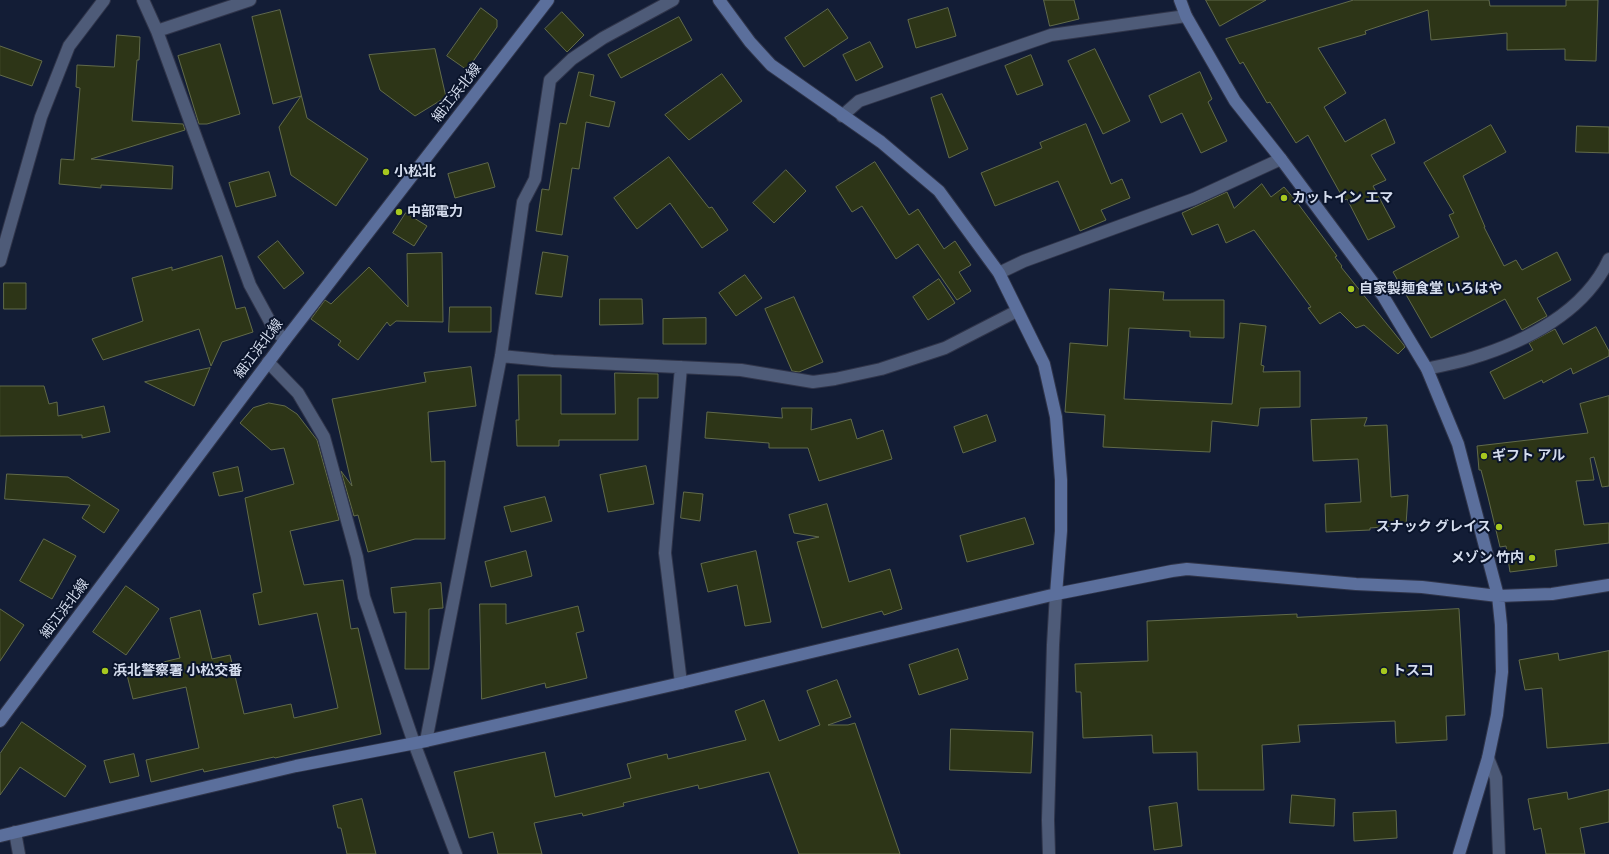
<!DOCTYPE html>
<html>
<head>
<meta charset="utf-8">
<style>
	body { margin:0 }
	canvas { display:block; background:#131d36 }
</style>
</head>
<body>
<canvas width="1609" height="854"></canvas>
<script>
const c = document.querySelector('canvas').getContext('2d');
c.lineJoin = 'round';
function fillPath(path, color) { c.fillStyle = color; c.fill(path, 'evenodd'); }
function stroke(path, color, width, dash) { c.strokeStyle = color; c.lineWidth = width; c.lineCap = dash ? 'butt' : 'round'; c.setLineDash(dash || []); c.stroke(path); }
function write(font, color, halo, rows, align = 'center') {
  c.font = font + ' "Fira Sans","Noto Sans JP",sans-serif'; c.lineWidth = 4; c.setLineDash([]); c.textBaseline = 'middle'; c.strokeStyle = halo; c.fillStyle = color; for (const [text, x, y, turn = 0] of rows) {
    c.save(); c.translate(x, y); c.rotate((+turn || 0) * Math.PI / 180); c.textAlign = isNaN(turn) ? turn : align; if (halo) c.strokeText(text, 0, 0); c.fillText(text, 0, 0); c.restore();
  }
}
const building = new Path2D(`
	M1044 0H1074L1079 19 1050 26Z
	M1206 0H1266L1220 26Z
	M1354 0H1489L1490 6H1566V0H1598L1596 61 1565 60V49L1507 50V33L1431 40 1428 10 1365 31 1366 34 1318 48 1346 93 1324 107 1345 142 1385 119 1395 143 1371 155 1386 180 1373 186 1395 227 1368 240 1347 199 1344 200 1308 135 1296 143 1270 102 1267 103 1243 62 1240 64 1226 39Z
	M481 8 497 20V27L467 70 447 56Z
	M948 8 956 36 916 48 908 20Z
	M828 9 848 38 804 67 785 38Z
	M280 10 307 118 368 159 336 206 291 175 279 127 301 96 273 104 252 17Z
	M562 12 584 35 567 52 545 29Z
	M679 17 692 40 621 78 608 55Z
	M117 35 140 37 139 60H137L132 121 183 124 185 130 91 159 173 166 172 189 101 185V188L59 184 61 159 74 160 80 88 76 87 77 65 114 67Z
	M870 42 883 67 856 81 843 55Z
	M220 44 240 114 207 124H199L178 56Z
	M0 46 42 61 32 86 0 75Z
	M435 49 446 97 415 116 380 90 369 55Z
	M1095 49 1130 121 1103 134 1068 61Z
	M1031 55 1043 85 1017 95 1005 66Z
	M579 72 594 75 590 96 615 102 609 127 586 122 579 169 572 168 562 235 536 231 542 189 549 190 560 123 566 124Z
	M1200 72 1212 99 1208 102 1227 141 1201 153 1182 113 1161 123 1149 96Z
	M722 74 742 101 689 140 665 115Z
	M942 94 968 149 949 158 931 98Z
	M1086 124 1111 184 1122 179 1130 198 1101 210 1106 220 1080 231 1058 181 995 206 981 173 1042 148 1040 143Z
	M1491 125 1506 152 1463 176 1485 227H1484L1504 266 1516 260 1522 270 1557 252 1571 280 1537 298 1547 316 1522 330 1505 299 1431 338 1393 272 1459 237 1449 215 1454 213 1424 163Z
	M1577 126 1609 127V153L1576 152Z
	M669 157 709 208 712 207 728 230 702 248 670 203 637 229 614 198Z
	M875 162 909 215 918 209 944 249 955 241 971 265 959 272 971 291 957 300 918 244 896 259 862 206 852 212 836 187Z
	M488 163 495 187 455 198 448 174Z
	M786 170 806 191 774 223 753 203Z
	M269 172 276 196 236 207 229 183Z
	M1262 184 1271 197 1284 187 1296 201 1337 256 1335 257 1342 266 1341 267 1403 344 1405 347 1398 354 1364 325 1356 328 1340 312 1320 324 1308 308 1311 307 1254 230 1226 243 1218 224 1192 235 1182 213 1227 192 1234 208Z
	M406 213 427 226 414 246 393 233Z
	M278 241 304 273 284 289 258 257Z
	M543 252 568 256 562 297 536 294Z
	M442 253 443 322 396 321 390 326 387 322 358 360 338 345 341 341 311 319 325 300 331 304 369 267 408 307 407 254Z
	M222 256 236 309 245 307 253 332 222 342 211 366 199 329 103 360 92 339 143 321 132 278 172 267V270Z
	M745 275 762 298 736 316 719 293Z
	M939 279 955 303 928 320 913 297Z
	M4 283H26V309H4Z
	M1110 289 1164 292 1163 300H1224V338L1190 337V331L1129 328 1124 399 1232 404 1240 323 1266 326 1261 365 1264 366 1263 372 1300 371V407L1260 408 1258 426 1212 421 1210 452 1103 447 1105 415 1065 412 1070 343 1107 346Z
	M794 297 823 362 799 372 792 371 765 309Z
	M600 299H642L643 324 600 325Z
	M450 307H491V332H449Z
	M706 318V344H663V319Z
	M1596 327 1609 351V356L1573 374 1571 368 1543 383 1542 380 1504 399 1490 372 1533 350 1529 343 1555 329 1563 344Z
	M471 367 476 406 428 412 431 462 445 461V539H415L368 552 358 515 354 516 341 471 352 486 332 399 426 382 424 373Z
	M210 368 194 406 145 382Z
	M615 373 658 374V398H638V440H559V446H517L516 420H519L518 375H561V414H615Z
	M0 386H44L49 404 57 402 58 416 104 406 110 432 82 438V435L0 436Z
	M1609 396V486L1602 487 1594 457 1590 458 1594 480 1576 481 1584 525 1609 523V543L1555 550 1557 566 1510 572 1506 546 1500 547 1488 497 1481 470H1479L1477 446 1588 433 1580 404Z
	M269 403 285 406 297 414 317 440 339 520 290 531 304 585 343 580 351 629 358 628 381 734 275 758 274 757 204 772 203 769 151 782 146 760 199 748 186 687 133 699 126 671 180 658 170 618 200 610 212 659 230 655 244 714 291 704 294 718 338 708 317 613 259 625 253 594 262 592 245 498 294 484 284 448 271 450 240 423 253 408Z
	M782 408H812L811 430 851 419 857 439 883 430 892 459 819 481 808 448H769V443L705 438 707 412 782 418Z
	M987 415 996 441 963 453 954 427Z
	M1367 418 1364 426 1387 425 1391 497 1408 495 1406 525 1370 528V530L1326 532 1325 504 1361 502 1358 459 1313 461 1311 420Z
	M646 466 654 504 608 512 600 475Z
	M238 467 243 491 219 496 213 473Z
	M7 474 68 477 119 510 104 533 82 518 90 505 5 499Z
	M684 492 703 494 700 521 681 518Z
	M545 497 552 521 511 532 504 507Z
	M827 504 849 582 890 569 902 609 884 615 882 611 822 628 797 542 819 537 794 533 789 515Z
	M1025 518 1034 544 967 562 960 536Z
	M44 539 76 556 52 599 20 581Z
	M526 551 532 576 491 587 485 562Z
	M756 551 771 622 745 626 737 585 708 592 701 564Z
	M441 583 443 608 429 609V669H405L406 612 394 613 391 588Z
	M126 586 159 609 126 655 93 632Z
	M480 604H506V624L578 606 584 631 576 633 587 678 546 688 545 683 482 699Z
	M0 609 24 625 0 661Z
	M1459 609 1465 715 1446 716 1447 740 1396 743 1395 721 1298 725 1300 742 1262 745 1264 790H1198L1197 752 1153 753 1152 735 1083 738 1081 692H1076L1075 664 1148 661 1147 621 1297 614V617Z
	M958 649 968 679 919 695 909 665Z
	M1609 651V743L1547 748 1542 688 1525 690 1519 660 1558 653 1559 660Z
	M837 680 851 717 828 725H848L855 723 900 854H799L769 772 699 789 698 785 623 803 624 806 583 816 582 813 534 823 542 854H498L493 832 469 838 454 772 545 752 555 797 631 778 627 764 667 754 668 759 746 740 735 711 764 700 779 741 820 725 807 691Z
	M22 722 86 766 65 797 20 767 0 795V754Z
	M951 729 1033 732 1031 773 950 770Z
	M134 754 139 776 110 783 104 761Z
	M1609 790V822L1580 828 1585 854H1546L1541 828 1534 830 1528 799 1567 792 1568 799Z
	M1292 795 1335 799 1334 826 1290 823Z
	M362 799 376 854H347L341 828H338L333 806Z
	M1177 803 1182 846 1154 850 1149 807Z
	M1396 811 1397 838 1354 841 1353 813Z`);
fillPath(building, '#2d3517');
stroke(building, '#616a4a', 1);
const street = new Path2D(`
	M143 0 157 31 250 285 274 329 285 340
	M157 31 250 0
	M842 116 859 101 1051 35 1186 16
	M0 261 41 117 69 46 104 0
	M999 273 1024 261 1194 199 1281 159
	M501 356 553 361 741 370 813 382 835 379 881 369 945 348 1017 311
	M268 362 298 393 324 437 357 557 364 597 414 743 456 854
	M1427 369C1442 365 1457 363 1472 358 1525 342 1585 312 1609 259
	M681 683 665 553 681 367
	M426 741 501 356 523 202 535 179 550 80 572 59 603 38 673 0
	M1488 758 1496 778 1499 854
	M15 832 19 854
	M1049 854 1048 820 1053 645 1056 594`);
const secondary = new Path2D(`
	M719 0 750 42 771 65 881 142 939 191 999 273 1044 364 1056 417 1061 480V531L1056 594
	M1180 0 1186 16 1235 101 1281 159 1383 296 1427 369 1458 444 1498 596 1501 625 1502 672 1497 715 1488 758 1459 854
	M0 721 285 340 548 0
	M0 836 296 766 426 741 681 683 1056 594 1172 571 1187 569 1356 584 1422 587 1498 596 1552 594 1609 585`);
stroke(street, '#30354a', 14);
stroke(secondary, '#30354a', 14);
stroke(street, '#4e5b78', 12);
stroke(secondary, '#5b6f9c', 12);
for (const [x, y, r, color] of [
	[386,172,4,"#a7c81f"],
	[1284,198,4,"#a7c81f"],
	[399,212,4,"#a7c81f"],
	[1351,289,4,"#a7c81f"],
	[1484,456,4,"#a7c81f"],
	[1499,527,4,"#a7c81f"],
	[1532,558,4,"#a7c81f"],
	[105,671,4,"#a7c81f"],
	[1384,671,4,"#a7c81f"]
]) { const dot = new Path2D(); dot.arc(x, y, r, 0, 2 * Math.PI); c.fillStyle = color; c.fill(dot); stroke(dot, '#0a142b', 1.5); }
write('14px', '#d5ddee', '#0a142b', [
	["細江浜北線",457,93,-52],
	["細江浜北線",259,349,-53],
	["細江浜北線",65,609,-53]
]);
write('bold 14px', '#d5ddee', '#0a142b', [
	["小松北",394,172],
	["カットイン エマ",1292,198],
	["中部電力",407,212],
	["自家製麺食堂 いろはや",1359,289],
	["ギフト アル",1492,456],
	["スナック グレイス",1491,527,"right"],
	["メゾン 竹内",1524,558,"right"],
	["浜北警察署 小松交番",113,671],
	["トスコ",1392,671]
], 'left');
</script>
</body>
</html>
